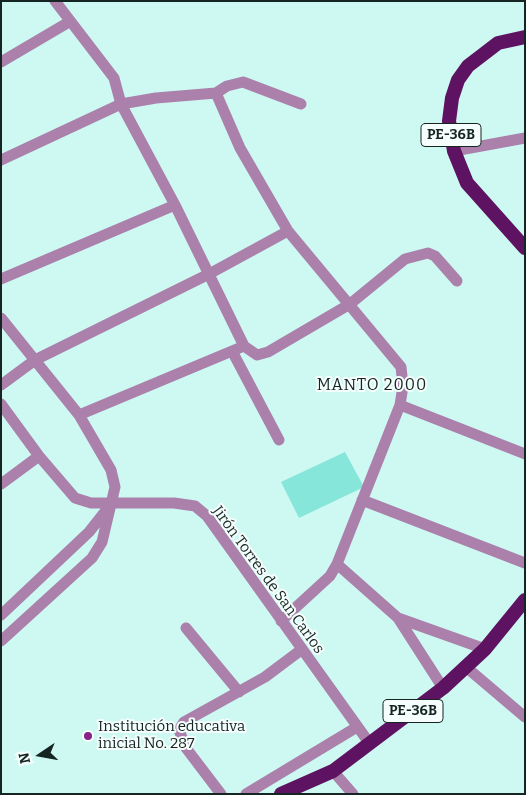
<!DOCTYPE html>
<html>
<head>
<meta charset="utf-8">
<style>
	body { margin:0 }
	#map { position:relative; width:526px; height:795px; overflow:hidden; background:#cef9f2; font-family:Bitter,serif }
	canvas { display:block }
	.frame { position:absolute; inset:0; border:2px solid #142522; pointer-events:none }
	.north { position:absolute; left:15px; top:730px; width:50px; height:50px; -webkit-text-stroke:4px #f5fefc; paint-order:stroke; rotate:258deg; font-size:14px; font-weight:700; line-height:20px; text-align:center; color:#142522 }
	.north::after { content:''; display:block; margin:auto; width:18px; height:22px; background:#142522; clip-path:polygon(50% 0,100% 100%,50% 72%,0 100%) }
</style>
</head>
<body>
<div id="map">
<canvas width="526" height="795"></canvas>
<div class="frame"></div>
<div class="north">N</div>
</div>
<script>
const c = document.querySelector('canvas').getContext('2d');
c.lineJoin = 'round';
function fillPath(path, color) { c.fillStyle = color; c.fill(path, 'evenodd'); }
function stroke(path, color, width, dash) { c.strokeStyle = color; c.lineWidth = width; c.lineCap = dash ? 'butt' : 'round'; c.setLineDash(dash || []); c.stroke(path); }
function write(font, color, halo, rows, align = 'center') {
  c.font = font + ' Bitter,serif'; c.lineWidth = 4; c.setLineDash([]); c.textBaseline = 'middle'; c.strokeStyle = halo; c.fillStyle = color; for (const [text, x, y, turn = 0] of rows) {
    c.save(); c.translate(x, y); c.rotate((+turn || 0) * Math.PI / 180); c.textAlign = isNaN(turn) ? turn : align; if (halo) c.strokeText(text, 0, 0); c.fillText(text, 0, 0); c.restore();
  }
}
fillPath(new Path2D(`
	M345 452 364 487 299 518 281 482Z`), '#87e6da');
stroke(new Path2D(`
	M55 1 114 78 121 104 175 205 244 346
	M1 62 69 22
	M454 151 525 138
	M1 160 121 104 156 98 216 93
	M1 279 175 205
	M1 318 79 415 111 470 115 487 111 504 102 542 92 558 1 641
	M232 351 279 440
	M1 385 35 360 209 274 288 231
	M1 404 39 456 75 498 91 503H174L195 506 207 516 370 744
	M400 405 525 454
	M79 415 244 346 257 355 268 352 350 304 405 259 428 253 435 256 457 281
	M1 484 39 456
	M362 500 525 563
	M337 564 398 618 443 688
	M1 615 89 532 108 508
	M398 618 485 649
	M281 621 330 576 337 564 400 405 403 386 401 367 288 231 240 148 216 93 227 86 243 82 301 104
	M186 628 239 692
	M466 667 525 717
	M333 771 353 794
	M221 794 186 748 179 730 184 722 265 677 301 650
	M246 794 357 727`), '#ab81ac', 11);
stroke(new Path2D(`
	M525 37 498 43 468 66 458 80 452 98 449 121 454 151 467 183 525 248
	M281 794 333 771 443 688 485 649 525 600`), '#5e1262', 14);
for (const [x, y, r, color] of [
	[88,736,5,"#86238d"]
]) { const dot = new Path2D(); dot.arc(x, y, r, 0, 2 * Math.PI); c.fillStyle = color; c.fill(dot); stroke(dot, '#f5fefc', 2); }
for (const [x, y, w] of [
	[451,135,60],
	[413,711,60]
]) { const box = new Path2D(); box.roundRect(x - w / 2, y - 11.5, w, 23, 4); c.fillStyle = '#f5fefc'; c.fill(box); stroke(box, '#142522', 1); }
write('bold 14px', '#142522', null, [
	["PE-36B",451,135],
	["PE-36B",413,711]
]);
write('15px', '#142522', '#f5fefc', [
	["Jirón Torres de San Carlos",268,580,54]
]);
write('15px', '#142522', '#f5fefc', [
	["Institución educativa",98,727],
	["inicial No. 287",98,744]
], 'left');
c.letterSpacing = '1px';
write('16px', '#142522', '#f5fefc', [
	["MANTO 2000",372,386]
]);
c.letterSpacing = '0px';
</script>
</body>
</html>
